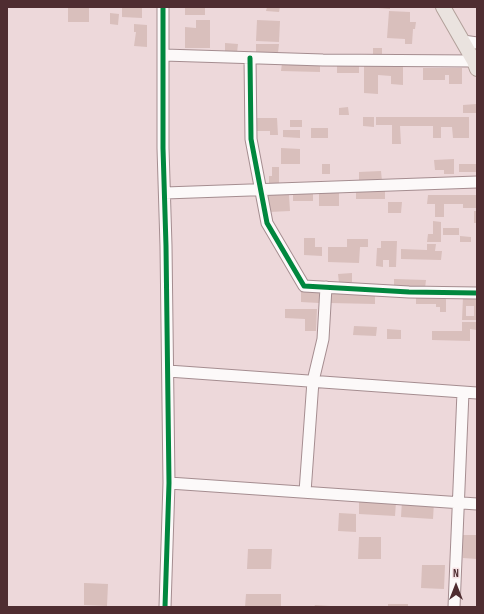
<!DOCTYPE html>
<html>
<head>
<meta charset="utf-8">
<style>
	body { margin:0 }
	#map { position:relative; width:484px; height:614px; overflow:hidden; background:#edd8da; font-family:"Sofia Sans Condensed",sans-serif }
	canvas { display:block }
	.frame { position:absolute; inset:0; border:8px solid #4f2d31; pointer-events:none }
	.north { position:absolute; left:436px; top:566px; width:40px; height:40px; -webkit-text-stroke:3px #f5e2e4; paint-order:stroke; rotate:0deg; font-size:11px; font-weight:700; line-height:16px; text-align:center; color:#4f2d31 }
	.north::after { content:''; display:block; margin:auto; width:14px; height:18px; background:#4f2d31; clip-path:polygon(50% 0,100% 100%,50% 72%,0 100%) }
</style>
</head>
<body>
<div id="map">
<canvas width="484" height="614"></canvas>
<div class="frame"></div>
<div class="north">N</div>
</div>
<script>
const c = document.querySelector('canvas').getContext('2d');
c.lineJoin = 'round';
function fillPath(path, color) { c.fillStyle = color; c.fill(path, 'evenodd'); }
function stroke(path, color, width, dash) { c.strokeStyle = color; c.lineWidth = width; c.lineCap = dash ? 'butt' : 'round'; c.setLineDash(dash || []); c.stroke(path); }
fillPath(new Path2D(`
	M68 7H89V22H68Z
	M122 7H142V18L122 17Z
	M185 7H205V15H185Z
	M267 7H280L279 12 266 11Z
	M378 7H390V9L378 8Z
	M389 11 410 12V22H416L415 29H413L412 44H405V39L387 38Z
	M110 13 119 14 118 25 110 24Z
	M196 20H210V48H185V27L196 28Z
	M257 20 280 21 279 42 256 41Z
	M134 24 147 25V47L134 46 136 32H134Z
	M225 43 238 44 237 53 225 52Z
	M256 44H279L278 53H256Z
	M373 48H382V57H373Z
	M282 63 320 64V72L281 71Z
	M337 65H359V73H337Z
	M364 66H403V85L391 84V76L378 75V94L364 93Z
	M423 68H462V84H449V75H445V80H423Z
	M476 104V113H463V105Z
	M348 107 349 115H339V108Z
	M363 117H374V127L363 126Z
	M376 117H469V138H453L452 127H441V138H433V126H400L401 144H392V125H376Z
	M254 118H277L278 135H270V131H254Z
	M290 120H302V127H290Z
	M311 128H328V138H311Z
	M283 130H300V138L283 137Z
	M281 148 300 149V164H281Z
	M454 159V174H444V170H435L434 160Z
	M322 164H330V174H322Z
	M459 164H477V172H459Z
	M272 167H279V185L269 186V176H272Z
	M381 171 382 181H359V172Z
	M356 191H385V199H356Z
	M313 192V201H293V193Z
	M319 192 339 193V206H319Z
	M268 195H289L290 211 269 212Z
	M428 195H477V208H463V204H444V217H435V204H427Z
	M388 202H402L401 213H388Z
	M474 211H477V223H474Z
	M433 221 441 222V242H427L428 234H433Z
	M443 228H459V235H443Z
	M460 236 471 237V242H460Z
	M304 238H315V247H322V256L304 255Z
	M347 239H368V247H360L359 263 328 262V247H347Z
	M381 241H397L396 267H389V260H383V267L376 266 377 248H381Z
	M427 244H436L435 251H442L441 260 401 259V249L427 250Z
	M352 273V282L339 283 338 274Z
	M394 279 426 280 425 288 394 287Z
	M301 291H319V303L301 302Z
	M330 291 375 292V304L330 303Z
	M416 297H446V312H440V307H436V304H416Z
	M463 297H477V320H462ZM466 306H474V316H466Z
	M285 309H317L316 331H305V319L285 318Z
	M462 322H477V330L470 329V341L432 340V331H462Z
	M354 326 377 327 376 336 353 335Z
	M387 329 401 330V339H387Z
	M359 500 396 502 395 516 359 514Z
	M402 500 434 502 433 519 401 517Z
	M339 513 356 514V532L338 531Z
	M463 535H477V559L463 558Z
	M359 537H381V559H358Z
	M248 549H272L271 569H247Z
	M422 565H445L444 589 421 588Z
	M84 583 108 584 107 606 84 605Z
	M246 594H281V607H245Z
	M388 604H408V607H388Z
	M315 605 330 606V607H314Z`), '#d9bfbc');
const minor = new Path2D(`
	M163 7V148L166 246 169 483 165 607
	M463 41 477 43
	M164 55 323 60 474 61
	M250 58 251 139 267 223 304 286 409 292 477 293
	M165 193 477 182
	M168 371 477 393
	M169 483 477 504
	M305 492 313 381 323 339 326 287
	M454 607 463 392`);
const major = new Path2D(`
	M443 7 474 61 477 69`);
stroke(minor, '#a58d90', 13);
stroke(major, '#b2a09a', 16);
stroke(minor, '#fcf9f9', 11);
stroke(major, '#eae3df', 14);
stroke(new Path2D(`
	M163 7V148L166 246 169 483 165 607
	M250 58 251 139 267 223 304 286 409 292 477 293`), '#00873e', 5);
</script>
</body>
</html>
